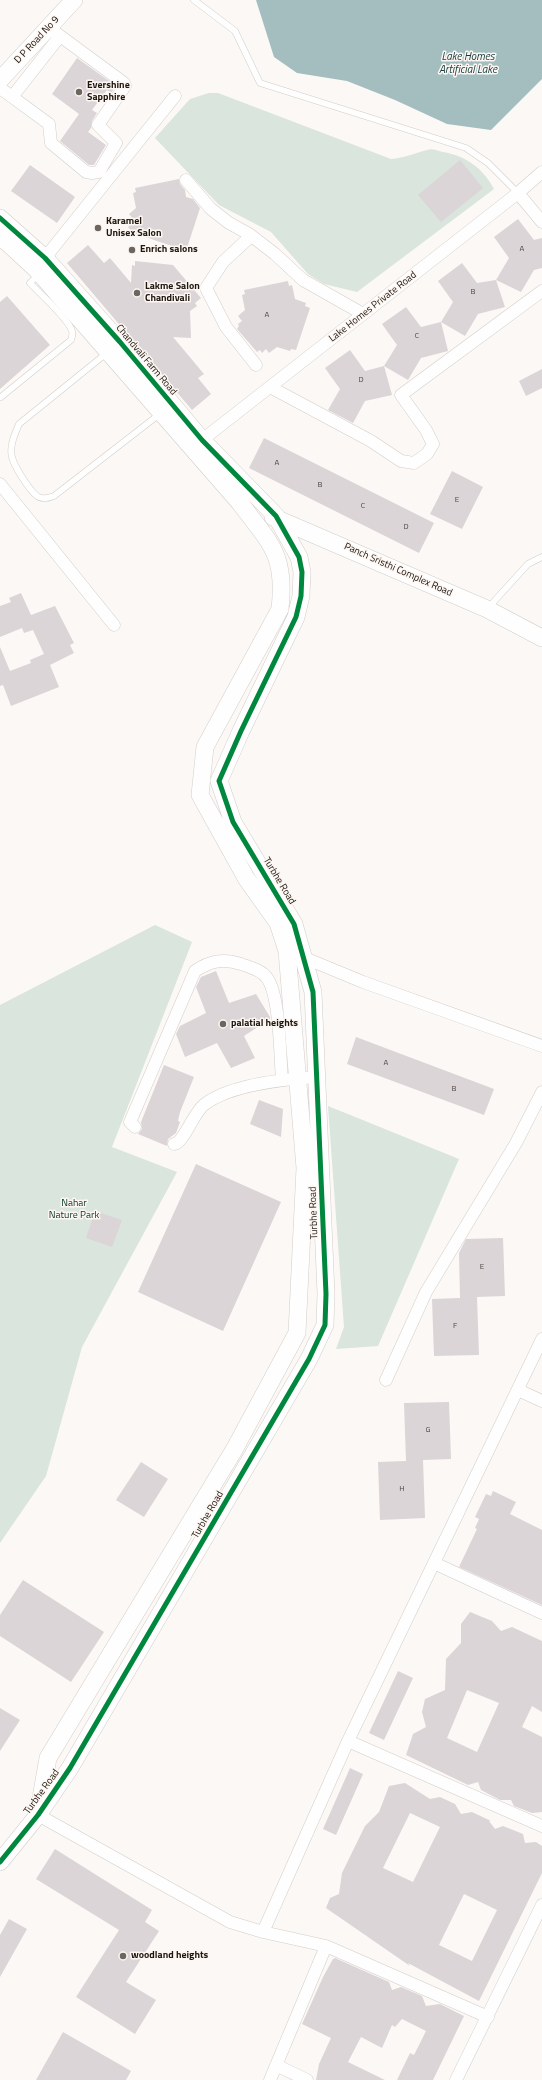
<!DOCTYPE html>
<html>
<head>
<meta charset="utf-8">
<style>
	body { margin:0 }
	canvas { display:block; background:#fbf8f5 }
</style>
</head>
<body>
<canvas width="542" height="2080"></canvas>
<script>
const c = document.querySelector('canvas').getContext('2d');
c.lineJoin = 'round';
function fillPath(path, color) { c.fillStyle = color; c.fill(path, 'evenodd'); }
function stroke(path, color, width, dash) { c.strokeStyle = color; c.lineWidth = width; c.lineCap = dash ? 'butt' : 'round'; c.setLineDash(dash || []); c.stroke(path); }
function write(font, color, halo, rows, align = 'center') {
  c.font = font + ' "Titillium Web",sans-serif'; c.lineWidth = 3; c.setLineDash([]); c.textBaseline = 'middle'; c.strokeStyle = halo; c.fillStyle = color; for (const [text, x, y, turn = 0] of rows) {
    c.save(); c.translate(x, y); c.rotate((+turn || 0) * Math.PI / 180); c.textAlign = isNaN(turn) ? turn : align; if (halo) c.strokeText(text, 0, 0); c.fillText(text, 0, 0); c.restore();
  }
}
fillPath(new Path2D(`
	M209 93H218L391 159C405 158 415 153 427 150 432 148 438 151 443 152 466 156 483 168 494 189L357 292 324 284 308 274 271 232 219 205 155 138 190 99Z
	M155 925 192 942 112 1147 177 1172 82 1347 46 1476 0 1543V1005Z
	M328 1106 459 1159 378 1346 336 1349 344 1327Z`), '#d9e5dd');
fillPath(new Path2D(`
	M256 0H542V79L491 130 447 124 395 100 347 81 297 73 274 57Z`), '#a4bdbf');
fillPath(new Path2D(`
	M77 58 116 86 111 93 107 90 92 110 97 113 92 121 91 128 88 132 106 145 94 165H89L60 141 79 114 52 94Z
	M460 160 483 188 441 222 418 195Z
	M30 165 75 197 57 223 11 191Z
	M179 179 180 184 185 190 186 197 193 199 200 208 187 248 182 247 181 249 133 233 128 227 131 224 129 222 133 219 129 214 136 208 133 193 136 192 135 188Z
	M518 219 534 240 542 238V268L534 270 521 292 496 280 509 258 494 237Z
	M88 245 104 263 110 258 131 283 132 265 135 266V261L173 265 201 298 195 303 197 306 190 311 191 338 173 337 204 374 198 378 211 394 192 410 67 263Z
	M462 263 477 283 496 280 505 307 478 314 465 336 441 322 453 302 438 281Z
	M288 281 289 286 292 285 295 299 306 303 305 306 310 308 296 350 291 349 290 351 277 347 269 353 266 349 262 353 260 350 257 352 237 329 239 326 238 324 242 321 238 316 245 310 242 295 245 294 244 290Z
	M7 296 50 345 0 389V302Z
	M406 307 421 327 441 322 448 351 421 358 408 380 384 366 397 345 382 324Z
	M350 350 365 371 384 366 392 395 365 401 353 423 328 410 340 389 325 368Z
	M542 369V388L526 396 519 381Z
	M264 438 434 523 419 553 249 468Z
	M452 471 483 487 462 529 430 514Z
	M21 593 31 615 55 606 74 643 70 645 74 653 50 665 59 687 11 706 3 685 0 686V647L10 671 31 663 30 660 44 654 33 630 24 633 22 628 0 637V606L11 602 9 598Z
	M216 971 229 1003 256 994 270 1017V1019L244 1036 255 1058 231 1068 217 1043 185 1057 176 1034 180 1026 206 1013 196 987 201 977Z
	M356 1037 494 1089 484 1115 347 1064Z
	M164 1065 194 1077 180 1112 178 1121 180 1122 176 1133 168 1139 167 1146 138 1134 142 1129 141 1122Z
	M259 1100 283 1109 281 1137 250 1124Z
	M196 1164 281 1202 223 1331 138 1292Z
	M95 1211 122 1220 112 1247 86 1238Z
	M503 1238 505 1296 477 1297 479 1355 434 1356 432 1299 460 1298 459 1253 466 1239Z
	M449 1402 451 1459 423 1460 425 1518 380 1520 378 1462 406 1461 404 1403Z
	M141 1462 168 1479 144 1517 116 1500Z
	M493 1491 516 1502 510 1514 542 1530V1605L459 1567 477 1529 475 1528 479 1519 475 1517 486 1494 491 1496Z
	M23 1580 104 1632 71 1682 0 1636V1615Z
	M470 1612 492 1621 501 1631 512 1627 542 1641V1712L532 1706 522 1727 542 1737V1812L532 1813 514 1806 511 1800H500L481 1790 478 1782 468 1785 406 1755 413 1734 426 1727 422 1712 425 1699 445 1690 446 1659 461 1643V1624ZM467 1690 499 1703 477 1752 447 1738Z
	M398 1671 413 1678 384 1740 369 1733Z
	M0 1708 20 1720 0 1751Z
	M350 1768 363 1774 336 1835 323 1829Z
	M405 1783 430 1799 440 1797 455 1804 461 1814 472 1812 491 1821H489L495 1829 503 1826 523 1834 525 1843 536 1842 542 1846V1873L479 2001 408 1963 410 1966 326 1908 330 1898 339 1894 342 1873 365 1826 379 1812 389 1786ZM410 1813 440 1827 413 1882 383 1868ZM464 1894 497 1910 472 1961 439 1945Z
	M55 1849 152 1910 145 1922 159 1931 126 1982 156 2000 135 2034 76 1997 119 1930 36 1879Z
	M9 1919 27 1929 0 1977V1935Z
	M335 1958 389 1982 392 1990 401 1987 422 1996 426 2006 440 2004 464 2016 433 2080H397L410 2053 414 2055 426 2031 402 2019 395 2027 392 2025 382 2048 361 2037 348 2062 385 2080H316L319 2064 331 2038 302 2024 323 1977 333 1959Z
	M63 2032 131 2071 126 2080H36Z`), '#dbd5d8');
const lane = new Path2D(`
	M194 0 235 31 260 83 466 148 488 163 518 193
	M108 352 19 424C15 434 9 446 12 457 14 466 29 490 37 496 42 500 49 498 54 496L161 413
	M1 397 71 340C72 337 73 334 72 331 68 318 40 294 30 283L39 274
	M488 608 528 564 542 557`);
const street = new Path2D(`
	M0 88 49 124 51 143 86 172 92 173 99 172 116 143 98 125 125 86 124 83 48 27
	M12 97 60 36
	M186 180 211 209 229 223 249 234 275 254 303 280 363 314
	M518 193 542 222
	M251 236 223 262 206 288 226 327 256 365
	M40 264 175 96
	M270 387 371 441 401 461 414 463 427 454 433 444 426 430 401 395 542 291
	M202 440 518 193 542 172
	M0 484 114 625
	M300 956 363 982 542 1046
	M135 1127 130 1122 195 971C210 961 223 958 241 964 249 967 262 970 267 978 280 995 280 1057 282 1080
	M174 1144C184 1143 194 1111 205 1104 230 1085 286 1079 317 1077
	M386 1380 426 1292 516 1143 542 1092
	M518 1390 542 1401
	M434 1563 542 1613
	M348 1741 542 1826
	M38 1815 230 1922 263 1932 348 1741 542 1339
	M263 1932 326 1946
	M276 2065 307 2080
	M270 2080 326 1946 488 2017
	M456 2080 542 1905`);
const secondary = new Path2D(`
	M0 80 74 0
	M0 218 45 258 120 342 202 440 276 516 299 557 302 572 301 596 296 617 241 731 219 781 233 822 294 924 313 992 326 1294 325 1325 309 1359 70 1768 38 1815 0 1862
	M0 236 36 269 240 503C271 544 286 555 280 609L205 747 200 795 246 878 278 923 287 951 305 1168 297 1333 234 1450 48 1758 39 1809
	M273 517 487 609 542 638`);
stroke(lane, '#d3cdc8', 7);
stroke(street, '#d3cdc8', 13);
stroke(secondary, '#d3cdc8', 18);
stroke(lane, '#fefefe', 6);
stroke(street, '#fefefe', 12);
stroke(secondary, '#fefefe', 17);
stroke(new Path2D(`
	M0 218 45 258 120 342 202 440 276 516 299 557 302 572 301 596 296 617 241 731 219 781 233 822 294 924 313 992 326 1294 325 1325 309 1359 70 1768 38 1815 0 1862`), '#00873e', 5);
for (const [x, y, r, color] of [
	[79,92,4,"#6c6560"],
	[98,228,4,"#6c6560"],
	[132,250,4,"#6c6560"],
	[137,293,4,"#6c6560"],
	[223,1024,4,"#6c6560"],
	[123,1956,4,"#6c6560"]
]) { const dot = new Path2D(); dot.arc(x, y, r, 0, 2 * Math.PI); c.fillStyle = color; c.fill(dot); stroke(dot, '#fdf7f3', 1.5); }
write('8px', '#4e4641', null, [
	["A",522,249],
	["B",473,292],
	["A",267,315],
	["C",417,336],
	["D",361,380],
	["A",277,463],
	["B",320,485],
	["E",457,500],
	["C",363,506],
	["D",406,527],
	["A",386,1063],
	["B",454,1089],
	["E",482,1267],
	["F",455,1326],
	["G",428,1430],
	["H",402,1489]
]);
write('10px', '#1f160f', '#fdf7f3', [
	["D P Road No 9",37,40,-47],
	["Lake Homes Private Road",373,307,-38],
	["Chandvali Farm Road",146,360,50],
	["Panch Sristhi Complex Road",398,570,24],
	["Turbhe Road",279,881,59],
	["Turbhe Road",314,1213,-92],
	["Turbhe Road",208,1515,-60],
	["Turbhe Road",42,1792,-54]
]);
write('bold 10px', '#1f160f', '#fdf7f3', [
	["Evershine",87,86],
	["Sapphire",87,98],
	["Karamel",106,222],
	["Unisex Salon",106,234],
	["Enrich salons",140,250],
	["Lakme Salon",145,287],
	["Chandivali",145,299],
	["palatial heights",231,1024],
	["woodland heights",131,1956]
], 'left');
write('10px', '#053321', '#fdf7f3', [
	["Nahar",74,1204],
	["Nature Park",74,1216]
]);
write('italic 11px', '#13393d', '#fdf7f3', [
	["Lake Homes",468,57],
	["Artificial Lake",468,70]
]);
</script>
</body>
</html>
